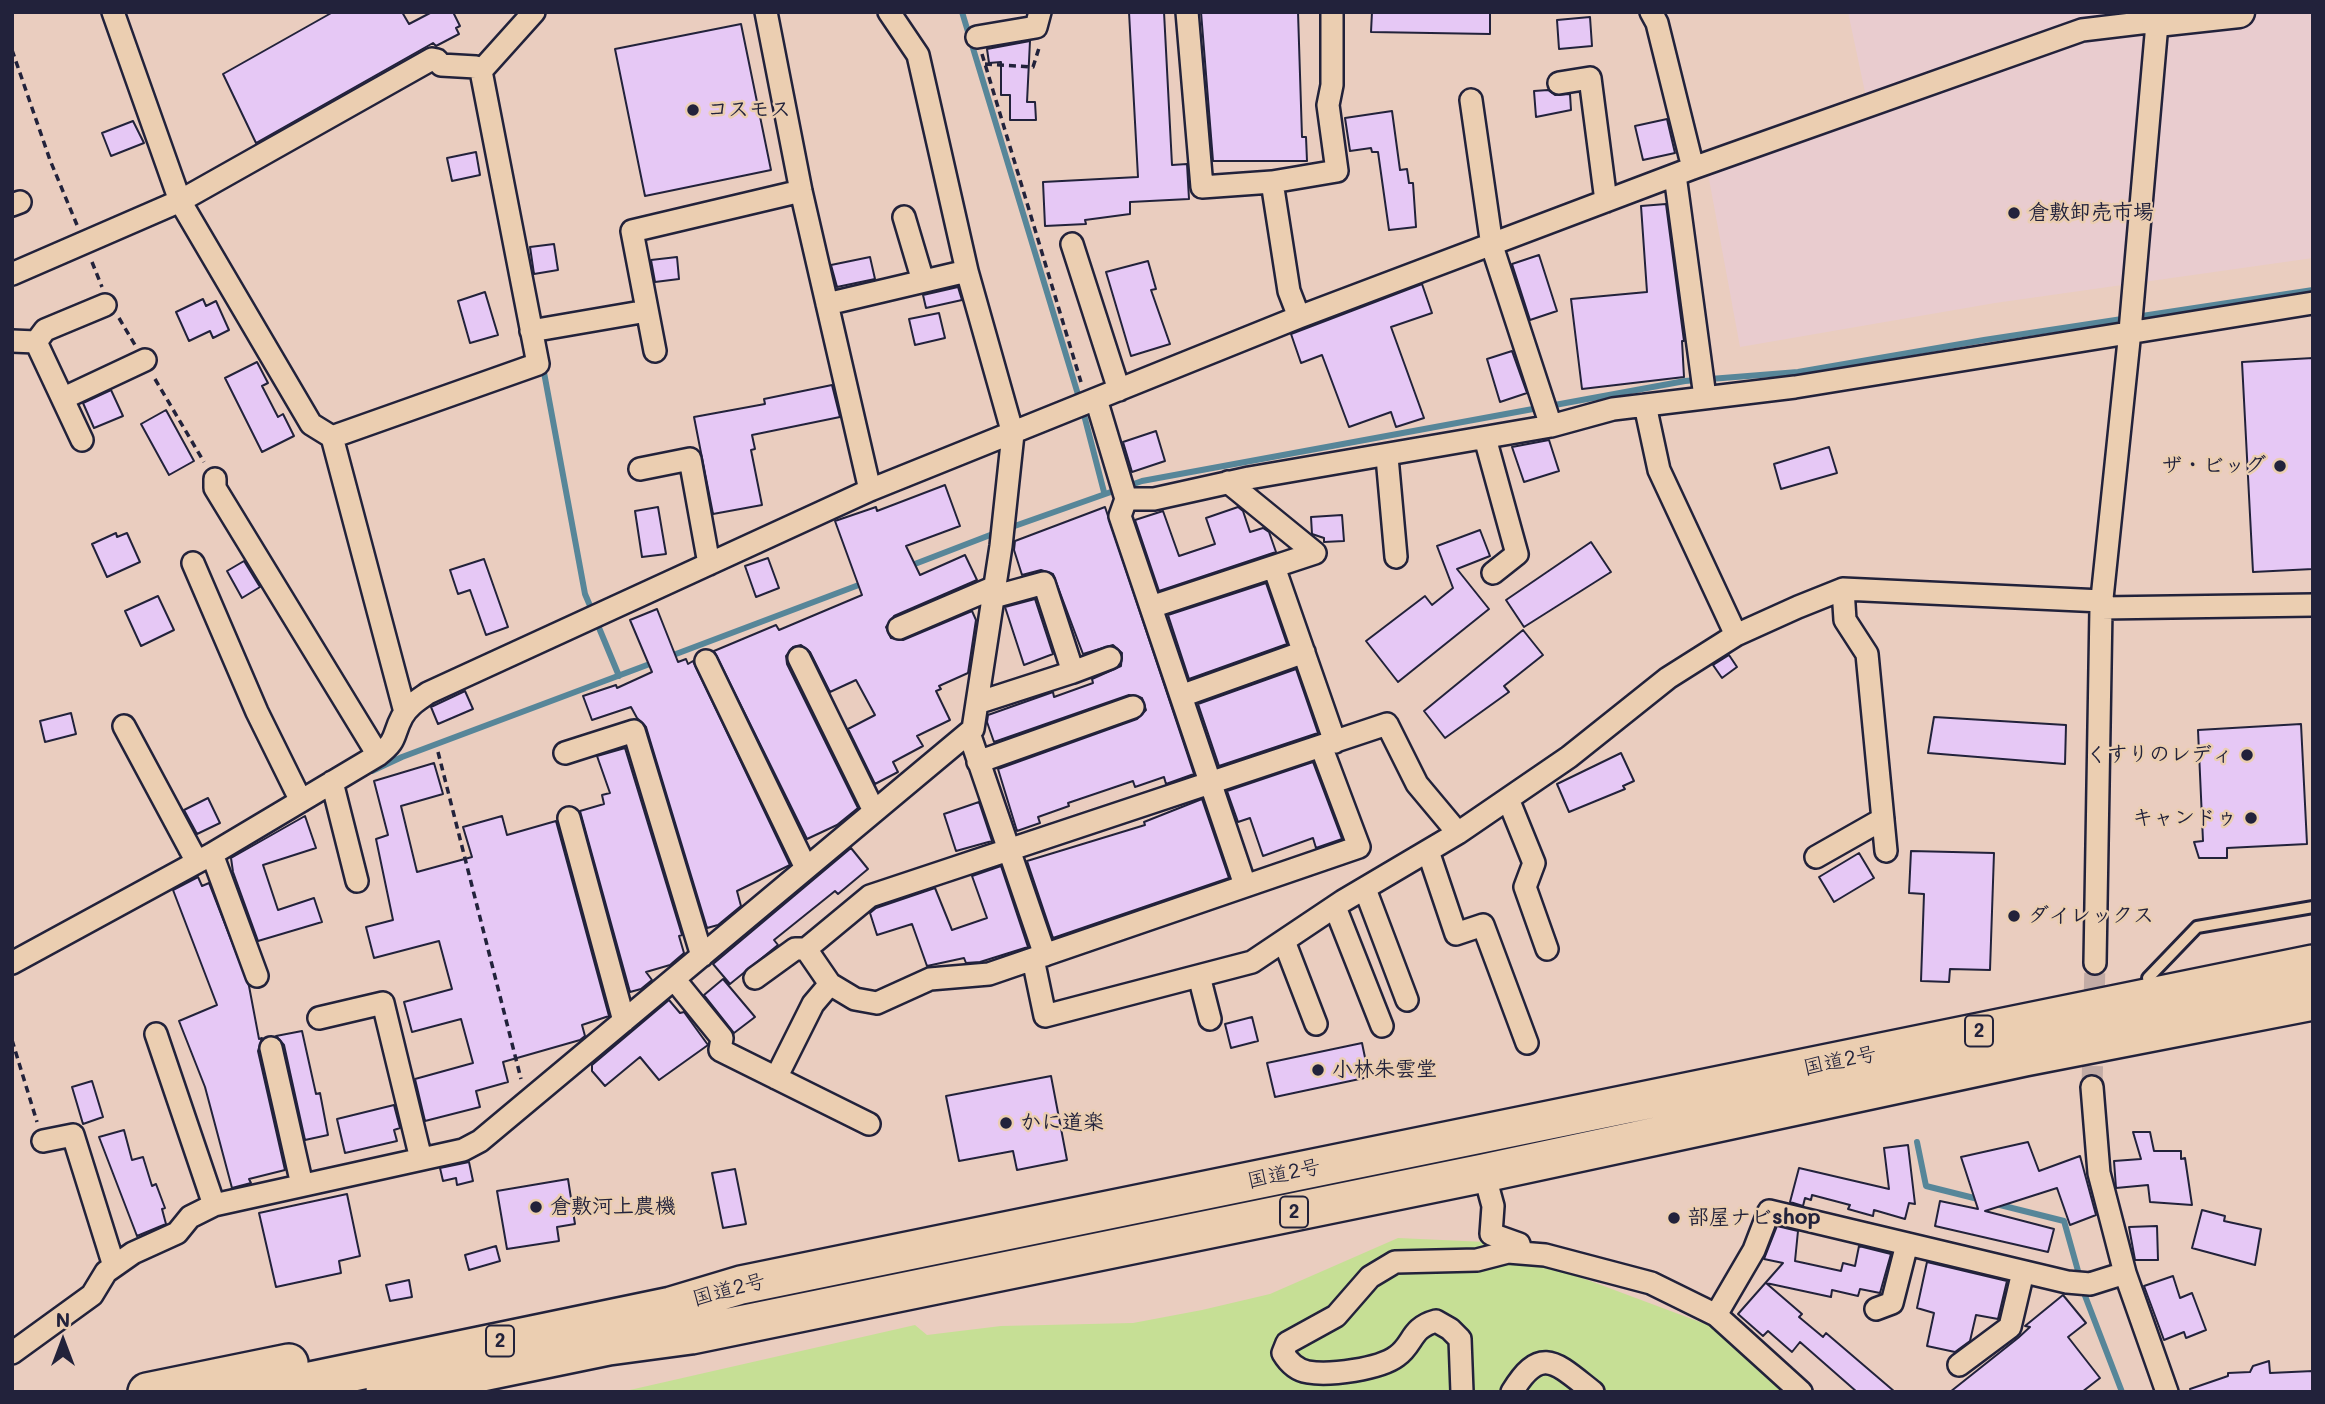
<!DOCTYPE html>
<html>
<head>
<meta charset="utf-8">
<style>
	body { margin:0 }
	#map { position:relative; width:2325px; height:1404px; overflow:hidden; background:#eacdbf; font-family:Mali,sans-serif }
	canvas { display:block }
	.frame { position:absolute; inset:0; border:14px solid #22223b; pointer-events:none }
	.north { position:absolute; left:28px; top:1306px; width:70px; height:70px; -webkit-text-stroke:5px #ebceb1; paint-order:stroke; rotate:0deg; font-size:19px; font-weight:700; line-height:28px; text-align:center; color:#22223b }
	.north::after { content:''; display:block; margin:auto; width:24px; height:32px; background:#22223b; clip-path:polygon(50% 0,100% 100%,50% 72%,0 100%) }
</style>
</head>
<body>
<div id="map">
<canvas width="2325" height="1404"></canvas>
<div class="frame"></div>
<div class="north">N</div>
</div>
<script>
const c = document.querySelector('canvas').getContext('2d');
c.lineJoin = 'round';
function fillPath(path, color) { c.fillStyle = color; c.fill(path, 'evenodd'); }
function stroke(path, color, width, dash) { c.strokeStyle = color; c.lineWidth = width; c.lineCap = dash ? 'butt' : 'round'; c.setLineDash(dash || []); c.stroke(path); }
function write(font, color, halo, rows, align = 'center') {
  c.font = font + ' Mali,"Klee One",sans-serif'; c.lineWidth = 5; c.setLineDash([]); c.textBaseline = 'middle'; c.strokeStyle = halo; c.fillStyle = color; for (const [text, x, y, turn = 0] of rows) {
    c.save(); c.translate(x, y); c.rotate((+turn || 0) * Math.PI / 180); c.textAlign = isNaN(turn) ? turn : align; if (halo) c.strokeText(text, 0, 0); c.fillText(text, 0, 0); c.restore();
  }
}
fillPath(new Path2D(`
	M1848 12H2313V258L1995 303 1740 347 1707 168 1869 111Z`), '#e9cccf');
fillPath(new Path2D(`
	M1398 1238 1486 1242 1716 1328 1790 1392H621L915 1325 927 1335 1001 1326 1133 1323 1202 1310 1270 1294Z`), '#c6df95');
stroke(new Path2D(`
	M962 12 1083 411 1104 492
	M543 367 585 594 591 608
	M1009 528 1142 481 1685 381 1798 372 1984 340 2313 290
	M907 567 998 532
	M597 623 619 676
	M668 657 864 583
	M372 771 402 757 655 662
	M1917 1142 1926 1186 1982 1200
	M1996 1204 2064 1221 2080 1278
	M2082 1288 2122 1392`), '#578699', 6);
const building = new Path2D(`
	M333 12H402L409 24 432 12H453L460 26 456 28 459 34 436 46 433 43 256 143 223 74Z
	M1129 12H1164L1172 165 1187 164 1189 199 1130 202V214L1085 220 1086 224 1045 226 1043 182 1138 177Z
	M1201 12H1298L1302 137H1306L1307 161H1213Z
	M1372 12H1490V34L1371 32Z
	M1590 17 1592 46 1559 49 1557 20Z
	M741 24 771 170 645 196 615 49Z
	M1030 41 1027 102H1035L1036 120H1010V95H1001V62L989 63 987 49Z
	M1548 90 1555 95 1570 94 1571 110 1536 117 1534 91Z
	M1392 111 1400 170 1407 169 1409 183H1413L1416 227 1389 230 1378 152H1372L1371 148 1350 151 1345 118Z
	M1667 119 1675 153 1643 160 1635 126Z
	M133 121 144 143 111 156 102 133Z
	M476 152 480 175 452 181 447 158Z
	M1666 204 1684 341H1682L1684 377 1582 389 1571 299 1647 292 1641 206Z
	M554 244 558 270 534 274 530 247Z
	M1539 255 1557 311 1530 320 1512 264Z
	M677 257 679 279 655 282 651 260Z
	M870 257 875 279 837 287 831 265Z
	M1148 261 1156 289 1151 290 1170 344 1131 356 1106 272Z
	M1422 284 1432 313 1391 327 1424 418 1396 427 1391 412 1349 427 1322 355 1301 363 1291 334Z
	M958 287 962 300 926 308 923 295Z
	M485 292 498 335 470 343 458 301Z
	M203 299 206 306 216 301 229 330 213 338 210 331 189 341 176 312Z
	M939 313 945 338 915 345 909 319Z
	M1512 351 1527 393 1500 402 1487 359Z
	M2313 358V569L2253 572 2242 362Z
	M257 362 268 383 262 386 278 417 283 414 294 436 262 452 225 378Z
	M832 385 840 417 752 435 755 449 751 450 762 505 713 514 694 417 765 404 764 399Z
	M111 390 123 416 94 428 83 403Z
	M166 410 194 461 169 475 141 424Z
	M1156 431 1165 461 1132 472 1123 442Z
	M1549 440 1559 471 1524 482 1512 447Z
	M1829 447 1837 473 1781 489 1774 464Z
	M945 485 960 526 906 546 920 575 965 555 977 580 894 616 886 627 891 638 903 640 972 611 976 620 968 673 939 686 941 689 936 691 950 720 917 736 923 746 893 762 898 772 875 784 848 729 875 715 856 680 830 692 810 652 801 645 793 647 786 656 787 664 858 808 837 825 807 839 714 651 776 625 779 630 862 595 835 521 876 507 877 511Z
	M658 507 666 554 642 557 635 511Z
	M1105 507 1194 774 1166 784 1164 777 1135 787 1133 781 1068 803 1069 806 1038 817 1040 823 1017 831 998 769 1137 719 1146 710 1142 698 1129 695 994 742 987 722 988 715 1053 692 1054 697 1093 683 1092 679 1121 666 1122 653 1113 645 1083 654 1053 574 1041 570 1022 575 1014 550 1015 541Z
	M1238 507 1243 511 1250 532 1263 528 1269 532 1276 552 1159 591 1135 520 1163 511 1179 556 1215 544 1206 518Z
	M1342 515 1344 541 1324 542V538L1312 534 1311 517Z
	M1480 530 1490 556 1457 569 1489 609 1398 682 1366 641 1425 596 1432 605 1453 588 1437 546Z
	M116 533 117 537 127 533 140 562 107 577 92 544Z
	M1591 542 1611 572 1524 627 1506 600Z
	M768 558 779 588 756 597 745 566Z
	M484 559 508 627 486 635 470 590 458 594 450 570Z
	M244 561 260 587 242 598 227 571Z
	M1266 583 1287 644 1189 679 1168 615Z
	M158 596 174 630 141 646 125 611Z
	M1035 599 1053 654 1024 665 1005 607Z
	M657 609 678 662 686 659 688 664 693 661 790 865 737 891 741 906 718 925 707 928 646 727 637 718 631 707 592 720 583 696 616 685 617 688 652 672 630 620Z
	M1523 630 1543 655 1504 686 1509 692 1445 738 1424 711Z
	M1729 655 1737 667 1722 678 1713 665Z
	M1296 669 1318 733 1219 766 1198 704Z
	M465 691 473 709 438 724 431 707Z
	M71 713 76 734 45 742 40 721Z
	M1934 717 2066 725 2065 764 1928 753Z
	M2301 724 2307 844 2227 848V858H2199L2194 842 2203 841 2198 730Z
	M625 748 682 935 679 936 684 953 670 965 646 972 652 980 641 989 630 992 580 811 604 804 602 795 610 793 597 756Z
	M1621 753 1634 781 1623 786 1625 789 1569 812 1557 784Z
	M1313 762 1342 839 1316 848 1313 838 1263 856 1250 818 1238 822 1227 791Z
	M434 763 443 794 401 806 417 872 472 857 463 827 502 816 507 835 556 821 609 1016 582 1025 585 1036 580 1040 503 1062 508 1082 476 1091 480 1107 425 1121 415 1079 473 1063 461 1019 412 1032 404 1002 452 989 439 941 374 958 366 927 393 920 376 839 388 835 374 781Z
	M208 798 220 823 197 834 184 810Z
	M1202 799 1229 878 1053 938 1027 861 1145 825 1144 822Z
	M979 802 992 841 956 851 944 814Z
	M305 816 316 848 263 865 278 910 314 898 322 922 258 941 233 872 231 858Z
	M851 848 868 869 838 894 835 891 774 940 778 945 730 984 713 964Z
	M1911 851 1994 853 1990 970 1950 969 1949 982 1921 981 1924 894 1909 893Z
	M1859 853 1874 878 1834 902 1819 877Z
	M1001 866 1028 947 980 962 966 963 964 958 927 966 912 924 877 935 870 913 876 908 935 888 952 930 987 918 972 876Z
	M198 877 202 886 209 883 249 986 259 1039 262 1038 258 1051 285 1170 249 1179 251 1183 232 1188 205 1087 179 1021 217 1005 173 890Z
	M723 979 755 1017 734 1033 704 995Z
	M669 1000 680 1013 684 1012 708 1045 659 1080 640 1057 605 1086 592 1071V1065Z
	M1252 1017 1258 1041 1231 1048 1225 1024Z
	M302 1031 316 1094 320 1093 328 1135 305 1140 284 1045 276 1036Z
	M1362 1043 1369 1077 1275 1097 1267 1063Z
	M1051 1076 1067 1160 1017 1170 1013 1151 959 1161 946 1096Z
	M92 1081 103 1117 83 1124 72 1087Z
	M394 1105 400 1128 394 1130 397 1141 345 1153 337 1119Z
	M124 1130 132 1160 143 1157 152 1186 156 1184 165 1208 162 1209 166 1224 137 1236 99 1137Z
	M2133 1132H2150L2154 1151H2181V1159L2185 1158 2192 1205 2150 1202 2148 1185 2116 1188 2114 1161 2141 1159Z
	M2028 1142 2039 1171 2080 1156 2096 1215 2070 1225 2057 1188 1985 1211 2054 1229 2048 1252 1935 1226 1940 1201 1978 1209 1961 1157Z
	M1908 1145 1915 1204 1909 1203 1905 1219 1874 1210 1873 1216 1848 1209 1850 1205 1812 1195 1811 1200 1805 1198 1803 1206 1790 1202 1799 1168 1889 1189 1884 1148Z
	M469 1162 473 1181 457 1185 456 1178 443 1181 440 1168Z
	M735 1169 746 1224 723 1228 712 1173Z
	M568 1179 575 1224 557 1227 559 1241 507 1249 497 1191Z
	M347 1194 360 1256 339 1261 341 1273 276 1287 259 1213Z
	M2202 1210 2225 1216 2224 1221 2261 1229 2255 1265 2192 1248Z
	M1777 1226 1798 1231 1795 1261 1841 1271 1843 1263 1855 1266 1859 1246 1891 1254 1880 1293 1860 1289 1858 1296 1832 1290 1831 1297 1766 1283 1802 1314 1799 1317 1823 1337 1826 1333 1895 1392H1857L1800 1342 1792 1352 1768 1331 1763 1336 1738 1314 1783 1263 1764 1259Z
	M2157 1226 2158 1260H2135L2129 1227Z
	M496 1246 500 1261 469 1270 465 1255Z
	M1927 1262 2007 1281 1998 1319 1976 1315 1970 1341 1955 1352 1927 1346 1934 1313 1917 1308Z
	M2173 1276 2180 1298 2192 1293 2206 1330 2186 1338 2184 1332 2164 1340 2144 1286Z
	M409 1280 412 1297 390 1301 386 1285Z
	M2063 1295 2086 1323 2068 1337 2100 1378 2082 1392H1950L2018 1338 2030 1327 2025 1326Z
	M2269 1361 2270 1373 2313 1371V1392H2191L2190 1389 2228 1376V1373L2250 1372 2253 1366Z`);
fillPath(building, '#e6c8f5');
stroke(building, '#22223b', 2);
stroke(new Path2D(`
	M2092 1087 2095 963`), '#c2aba5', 21, [21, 10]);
const lane = new Path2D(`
	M2148 978 2197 927 2313 907`);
const street = new Path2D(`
	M113 12 180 201 311 424 332 437 405 712
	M766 12 801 191 870 490
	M1187 12 1202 187 1272 182 1289 291 1299 317
	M1651 12 1657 23 1693 168
	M977 37 1036 27 1040 12
	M1559 83 1590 78 1606 201
	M1471 100 1492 246 1551 426
	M1675 175 1705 397
	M1272 182 1337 171 1328 105 1332 85V12
	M12 205 20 202
	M904 217 923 281
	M1072 244 1119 390
	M12 274 180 201 432 59 437 60 441 65 476 67 481 71
	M827 304 967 271 918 55 889 12
	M531 331 647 311
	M12 341 36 342 82 440
	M36 342 45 330 105 305
	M655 351 632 231 801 191
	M64 398 145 360
	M1096 399 1126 499H1154L1249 478 1551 426 1613 409 1795 387 2313 303
	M1645 405 1659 470 1736 635
	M332 437 538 364 481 71 534 12
	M1485 438 1517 554 1493 573
	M1387 457 1396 557
	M640 469 690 459 709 564
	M215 479V488L378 755
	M1126 499 1120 516 1245 885
	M193 563 257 712 301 801
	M1274 567 1335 742
	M1843 589 1845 620 1867 654 1886 851
	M1151 607 1315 553 1228 482
	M2101 608 2313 605
	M899 628 995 587
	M799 658 874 811
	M706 661 806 868
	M1073 672 1110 658
	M1181 696 1304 652
	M977 703 1073 672 1044 583 993 597
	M124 726 197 862
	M969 733 1045 955
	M1321 746 1359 847 989 974 930 979 877 1003 855 999 830 984 806 949 870 896 1387 724 1417 784 1458 833
	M565 753 634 731 702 956
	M978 762 1133 707
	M332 782 357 881
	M1508 799 1534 863 1525 887 1547 949
	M569 818 624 1021
	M1428 851 1456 934 1483 925 1527 1043
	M212 854 257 976
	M1816 857 1883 819
	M1365 889 1407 1000
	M1335 907 1382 1026
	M1284 941 1316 1024
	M1033 959 1045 1016 1252 962 1343 901 1458 833 1569 757 1668 678 1736 635 1798 607 1843 589 2102 601
	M12 963 212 854 378 755C398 740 392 736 402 717 408 706 418 700 428 693L870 490 1299 317 1693 168 2082 30 2157 21
	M2095 963 2101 608 2130 331 2158 12
	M1199 976 1210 1019
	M755 978 795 949H806
	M674 979 722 1038 720 1050 869 1124
	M319 1018 383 1003 421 1159
	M156 1034 214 1205
	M271 1048 302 1185
	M776 1078 813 1004 830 984
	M2092 1087 2099 1173 2125 1273 2167 1392
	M43 1141 73 1135 114 1266
	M1484 1173 1493 1206 1491 1234 1519 1244 1522 1253
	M1876 1309 1892 1303 1907 1244
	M1716 1315 1754 1250 1769 1211 2067 1282 2090 1284 2125 1273
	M12 1353 92 1295 106 1272 133 1253 177 1233 190 1217 214 1205 463 1150 480 1141 973 729 1001 546 1013 434 967 271
	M1959 1365 2010 1327 2023 1272
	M1462 1392 1460 1339 1450 1329 1436 1321C1410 1328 1414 1344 1397 1356 1380 1369 1329 1376 1308 1372 1296 1370 1289 1363 1283 1353L1287 1343 1336 1316 1370 1277 1395 1262 1477 1260 1508 1252 1545 1255 1651 1283 1716 1315 1801 1392
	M1512 1392C1541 1344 1556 1363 1593 1392`);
const secondary = new Path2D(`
	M2157 21 2239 12`);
const highway = new Path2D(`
	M147 1392 289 1363
	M257 1392 671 1306 741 1285 2313 964
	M385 1392 609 1346 691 1335 1484 1173 2025 1057 2313 1001`);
stroke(lane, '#22223b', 16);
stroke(street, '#22223b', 26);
stroke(secondary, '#22223b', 35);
stroke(highway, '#22223b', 42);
stroke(new Path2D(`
	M12 50 50 160 77 225
	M982 54 1081 382
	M985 64 1033 67 1039 48
	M92 262 102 287
	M119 318 135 345
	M155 379 204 462
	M438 752 521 1079
	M12 1040 37 1122`), '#22223b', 3.5, [7, 5]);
stroke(lane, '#ebceb1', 10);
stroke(street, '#ebceb1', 21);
stroke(secondary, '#ebceb1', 30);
stroke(highway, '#ebceb1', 37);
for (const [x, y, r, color] of [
	[693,110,7,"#22223b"],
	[2014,213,7,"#22223b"],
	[2280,466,7,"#22223b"],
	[2247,755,7,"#22223b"],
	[2251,818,7,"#22223b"],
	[2014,916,7,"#22223b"],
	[1318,1070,7,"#22223b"],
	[1006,1123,7,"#22223b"],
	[536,1207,7,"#22223b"],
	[1674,1218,7,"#22223b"]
]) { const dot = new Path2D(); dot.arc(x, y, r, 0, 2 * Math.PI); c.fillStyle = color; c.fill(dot); stroke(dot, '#ebceb1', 2.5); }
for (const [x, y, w] of [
	[1979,1031,28],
	[1294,1212,28],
	[500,1341,28]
]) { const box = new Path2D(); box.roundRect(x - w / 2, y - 15.5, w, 31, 5); c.fillStyle = '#ebceb1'; c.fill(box); stroke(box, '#22223b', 2); }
write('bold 19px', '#22223b', null, [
	["2",1979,1031],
	["2",1294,1212],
	["2",500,1341]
]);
write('bold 21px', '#22223b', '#ebceb1', [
	["コスモス",707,110],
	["倉敷卸売市場",2028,213],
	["ザ・ビッグ",2266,466,"right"],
	["くすりのレディ",2233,755,"right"],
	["キャンドゥ",2237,818,"right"],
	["ダイレックス",2028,916],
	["小林朱雲堂",1332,1070],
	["かに道楽",1020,1123],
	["倉敷河上農機",550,1207],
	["部屋ナビshop",1688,1218]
], 'left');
write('21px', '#22223b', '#ebceb1', [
	["国道2号",1840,1061,-12],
	["国道2号",1284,1174,-12],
	["国道2号",729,1290,-15]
]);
</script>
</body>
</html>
